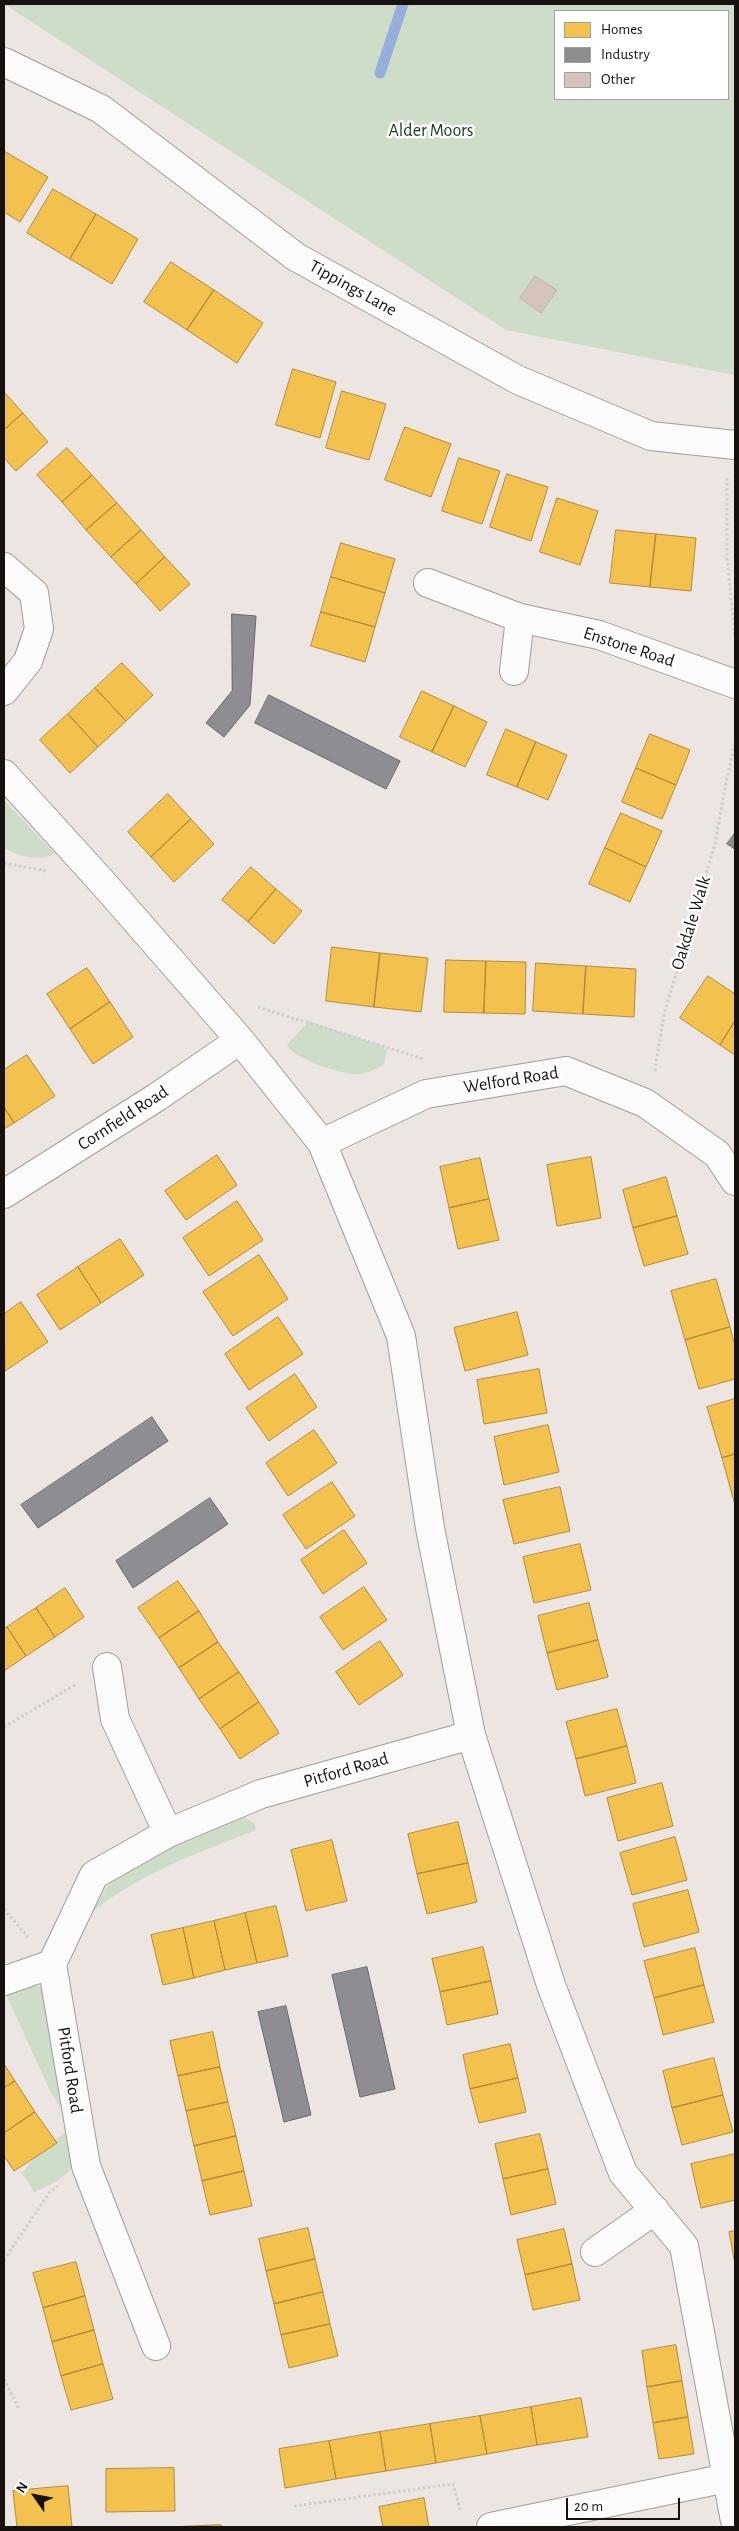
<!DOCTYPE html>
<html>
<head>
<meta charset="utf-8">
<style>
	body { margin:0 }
	#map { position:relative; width:739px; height:2531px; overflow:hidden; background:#ece5e2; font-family:"Alegreya Sans",sans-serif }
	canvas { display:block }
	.frame { position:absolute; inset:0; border:5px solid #171210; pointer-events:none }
	.legend { position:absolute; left:554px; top:10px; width:175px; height:90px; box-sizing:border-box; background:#fff; border:1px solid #a2a09f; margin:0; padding:6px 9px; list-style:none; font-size:15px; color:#171210 }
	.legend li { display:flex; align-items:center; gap:10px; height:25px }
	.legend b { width:25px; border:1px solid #a2a09f }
	.north { position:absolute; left:10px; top:2471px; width:50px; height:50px; -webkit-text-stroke:4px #fff; paint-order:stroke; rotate:303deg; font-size:14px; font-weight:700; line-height:20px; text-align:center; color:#171210 }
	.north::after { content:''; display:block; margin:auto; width:18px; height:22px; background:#171210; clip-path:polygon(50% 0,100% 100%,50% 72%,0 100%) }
	.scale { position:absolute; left:566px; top:2498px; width:114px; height:22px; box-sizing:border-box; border:2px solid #171210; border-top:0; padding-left:6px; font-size:15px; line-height:18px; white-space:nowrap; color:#171210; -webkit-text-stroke:4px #fff; paint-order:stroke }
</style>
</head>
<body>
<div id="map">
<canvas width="739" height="2531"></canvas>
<div class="frame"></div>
<ul class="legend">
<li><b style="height:14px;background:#f2c14e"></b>Homes</li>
<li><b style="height:14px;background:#8d8d92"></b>Industry</li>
<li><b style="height:14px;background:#d5c3ba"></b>Other</li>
</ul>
<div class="north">N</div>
<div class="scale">20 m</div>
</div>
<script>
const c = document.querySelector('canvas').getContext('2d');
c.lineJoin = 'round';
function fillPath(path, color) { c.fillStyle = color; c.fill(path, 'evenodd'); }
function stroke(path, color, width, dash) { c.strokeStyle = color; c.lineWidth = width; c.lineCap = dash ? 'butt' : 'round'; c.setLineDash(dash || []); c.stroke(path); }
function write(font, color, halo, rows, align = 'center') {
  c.font = font + ' "Alegreya Sans",sans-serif'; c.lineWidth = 5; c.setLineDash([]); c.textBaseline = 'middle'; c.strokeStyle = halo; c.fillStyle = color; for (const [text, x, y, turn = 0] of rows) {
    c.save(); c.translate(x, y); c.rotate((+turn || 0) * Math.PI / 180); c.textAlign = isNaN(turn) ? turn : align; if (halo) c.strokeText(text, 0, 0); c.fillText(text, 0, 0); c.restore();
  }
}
fillPath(new Path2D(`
	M4 4H735V375L506 330ZM555 11H728V99H555Z
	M4 800 55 854C37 862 20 856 4 848Z
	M309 1021 382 1046 387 1051 384 1064C375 1070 365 1075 354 1074 339 1073 293 1059 287 1045Z
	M240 1815 254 1823 256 1830C200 1852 141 1873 93 1911 101 1897 107 1884 119 1872 145 1847 205 1829 240 1815Z
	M23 1978 42 1988 50 2002 70 2121 51 2093 4 1990Z
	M69 2130 77 2160C66 2178 53 2184 34 2192L22 2173 42 2149Z`), '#cdddc7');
const homes = new Path2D(`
	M4 151 48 177 20 222 4 212Z
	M53 189 96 214 70 259 27 233Z
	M96 214 138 239 112 284 70 259Z
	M171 262 214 290 187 330 144 302Z
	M214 290 263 323 237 363 187 330Z
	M293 369 336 382 320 438 276 425Z
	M342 391 386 404 369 460 326 448Z
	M4 392 23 413 4 430Z
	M23 413 48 442 16 471 4 458V430Z
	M405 427 451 444 431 497 385 480Z
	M67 448 92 475 62 502 37 475Z
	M459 458 500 471 482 524 442 511Z
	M507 474 548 487 531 541 490 527Z
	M92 475 117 503 86 530 62 502Z
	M557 498 598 511 580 565 540 552Z
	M117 503 141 530 111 557 86 530Z
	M141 530 165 557 136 584 111 557Z
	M616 530 656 534 650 587 610 583Z
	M656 534 696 538 691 591 650 587Z
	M341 543 395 559 385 593 331 577Z
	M165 557 190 584 160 611 136 584Z
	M331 577 385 593 375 627 321 612Z
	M321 612 375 627 365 662 311 646Z
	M122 663 153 695 126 721 95 688Z
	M95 688 126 721 98 747 68 714Z
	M422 691 454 706 432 752 400 737Z
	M454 706 487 722 465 767 432 752Z
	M68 714 98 747 70 773 40 740Z
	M506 729 536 742 517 787 487 775Z
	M650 734 690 750 676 785 636 768Z
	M536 742 567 755 548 800 517 787Z
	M636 768 676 785 662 819 622 802Z
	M168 794 191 819 151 857 128 832Z
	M621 813 662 831 646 867 605 848Z
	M191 819 214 844 174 882 151 857Z
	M605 848 646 867 630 902 589 884Z
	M251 867 276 889 248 922 222 900Z
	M276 889 302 911 274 944 248 922Z
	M332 947 380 953 374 1007 326 1001Z
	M380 953 428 958 421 1012 374 1007Z
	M446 960 486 961 484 1013 444 1012Z
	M486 961 526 962 525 1014 484 1013Z
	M536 963 586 966 583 1014 533 1011Z
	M586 966 636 969 634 1017 583 1014Z
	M87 968 110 1002 70 1029 47 994Z
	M708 976 735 994V1021L720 1045 680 1018Z
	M110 1002 133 1037 93 1064 70 1029Z
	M735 1021V1055L720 1045Z
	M27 1055 55 1096 14 1123 4 1107V1070Z
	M4 1107 14 1123 4 1129Z
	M217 1155 237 1185 186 1220 165 1191Z
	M591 1157 601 1218 557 1226 547 1165Z
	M480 1158 489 1199 449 1208 440 1167Z
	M666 1177 677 1216 633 1228 623 1190Z
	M489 1199 499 1240 458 1249 449 1208Z
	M237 1201 263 1240 209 1276 183 1238Z
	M677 1216 688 1254 644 1266 633 1228Z
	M120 1239 144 1275 101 1303 78 1267Z
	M259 1255 288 1299 233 1336 203 1292Z
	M78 1267 101 1303 60 1330 37 1295Z
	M716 1279 730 1327 685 1340 671 1291Z
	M21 1302 48 1342 5 1371 4 1314Z
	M517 1312 528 1355 465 1371 454 1328Z
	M278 1317 303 1354 249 1390 225 1354Z
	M730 1327 735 1345V1379L699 1389 685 1340Z
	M539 1369 547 1413 484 1424 477 1380Z
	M295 1374 317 1407 269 1441 246 1408Z
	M735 1399V1454L722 1458 707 1407Z
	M548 1425 559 1472 504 1485 494 1437Z
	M314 1430 337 1463 288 1496 266 1463Z
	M735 1454V1505L722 1458Z
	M332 1482 355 1516 306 1549 283 1515Z
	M560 1487 570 1531 514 1544 503 1500Z
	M344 1530 367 1563 323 1594 301 1560Z
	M580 1544 591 1590 534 1603 523 1557Z
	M178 1581 199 1611 159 1638 138 1608Z
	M364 1587 387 1620 343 1650 320 1617Z
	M65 1588 84 1617 55 1637 36 1608Z
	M589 1603 598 1640 547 1653 538 1616Z
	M36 1608 55 1637 26 1656 7 1627Z
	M199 1611 218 1642 179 1668 159 1638Z
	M7 1627 26 1656 4 1671V1629Z
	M598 1640 608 1677 557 1690 547 1653Z
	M380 1641 403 1675 359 1705 336 1672Z
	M218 1642 239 1672 199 1699 179 1668Z
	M239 1672 259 1702 220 1729 199 1699Z
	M259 1702 279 1733 240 1759 220 1729Z
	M617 1709 627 1746 576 1759 566 1722Z
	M627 1746 636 1783 585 1796 576 1759Z
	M662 1783 673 1826 618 1841 607 1798Z
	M458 1822 468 1863 417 1874 408 1834Z
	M675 1837 687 1880 632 1895 620 1853Z
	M332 1840 347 1901 306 1911 291 1850Z
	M468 1863 477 1902 427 1914 417 1874Z
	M688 1890 699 1932 644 1947 633 1904Z
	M276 1906 288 1956 257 1963 245 1913Z
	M245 1913 257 1963 225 1970 214 1921Z
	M214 1921 225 1970 194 1978 183 1928Z
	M183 1928 194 1978 163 1985 151 1935Z
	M483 1947 491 1981 440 1992 432 1959Z
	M695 1948 704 1985 654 1998 644 1961Z
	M491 1981 498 2014 447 2025 440 1992Z
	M704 1985 714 2022 663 2035 654 1998Z
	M213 2032 220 2067 178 2076 170 2041Z
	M510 2044 518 2078 470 2089 463 2055Z
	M714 2058 723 2095 672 2108 663 2071Z
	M4 2064 15 2081 4 2088Z
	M220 2067 228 2102 186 2111 178 2076Z
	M518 2078 526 2112 479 2123 470 2089Z
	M15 2081 35 2112 4 2133V2088Z
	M723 2095 733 2132 682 2145 672 2108Z
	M228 2102 236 2136 194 2146 186 2111Z
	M35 2112 57 2143 14 2171 4 2156V2133Z
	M540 2134 548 2169 503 2179 495 2144Z
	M236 2136 244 2171 202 2181 194 2146Z
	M735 2154V2200L701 2208 691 2164Z
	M548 2169 556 2204 511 2215 503 2179Z
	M244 2171 252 2206 210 2215 202 2181Z
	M308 2228 315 2259 266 2271 259 2239Z
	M564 2229 572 2264 525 2275 517 2240Z
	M735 2231V2264L729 2232Z
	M315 2259 323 2292 274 2304 266 2271Z
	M76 2262 85 2296 43 2308 33 2273Z
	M572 2264 580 2300 533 2310 525 2275Z
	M323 2292 330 2324 281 2335 274 2304Z
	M85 2296 94 2330 52 2342 43 2308Z
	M330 2324 338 2356 289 2368 281 2335Z
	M94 2330 103 2364 61 2376 52 2342Z
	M676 2345 682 2381 647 2387 642 2351Z
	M103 2364 113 2399 71 2410 61 2376Z
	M682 2381 688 2417 653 2423 647 2387Z
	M581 2398 588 2437 537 2445 531 2407Z
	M531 2407 537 2445 487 2454 480 2416Z
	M480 2416 487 2454 436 2463 430 2424Z
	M688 2417 694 2454 659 2459 653 2423Z
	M430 2424 436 2463 386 2471 380 2432Z
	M380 2432 386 2471 336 2479 329 2441Z
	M329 2441 336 2479 285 2488 279 2449Z
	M174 2468 175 2511 106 2512V2469Z
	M68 2486 72 2527H17L13 2491Z
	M424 2498 429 2527H383L379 2507Z
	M221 2525 222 2527H170Z`);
fillPath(homes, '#f2c14e');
stroke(homes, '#b08c3b', 1);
const industry = new Path2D(`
	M232 614 256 616 250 705 224 737 206 723 232 691Z
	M269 695 400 761 386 789 255 723Z
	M735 833V849L727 844Z
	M152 1417 168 1441 38 1528 21 1505Z
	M210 1498 228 1524 133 1588 116 1561Z
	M367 1967 395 2089 360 2097 332 1975Z
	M286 2006 311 2115 284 2122 258 2012Z`);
fillPath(industry, '#8d8d92');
stroke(industry, '#6a686b', 1);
stroke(new Path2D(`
	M380 73 403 4`), '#95aeda', 11);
const building = new Path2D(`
	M535 276 557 290 541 313 520 298Z`);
fillPath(building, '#d5c3ba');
stroke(building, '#beb8b6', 1);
const minor = new Path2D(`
	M4 62 101 109 296 257 518 380 651 436 735 445
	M4 567 34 593 39 629 28 661 4 691
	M428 583 520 618 599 635 735 684
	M514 671 520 618
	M4 774 103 883 240 1040 322 1143 401 1336 430 1528 471 1735 551 1985 623 2173 684 2246 735 2521
	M322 1143 426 1094 566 1071 645 1103 717 1154 735 1181
	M4 1194 157 1097 240 1040
	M107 1667 115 1719 168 1833
	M4 1981 52 1964
	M595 2252 655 2210
	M156 2346 86 2166 52 1964 94 1875 168 1833 261 1794 471 1735
	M491 2527 727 2478`);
stroke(minor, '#a29d9a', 30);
stroke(new Path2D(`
	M727 478V558L735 637
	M4 863 46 871
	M258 1007 424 1059
	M655 1071 664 1014 715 844 726 782 735 743
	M4 1727 77 1684
	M4 1909 28 1937
	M4 2260 49 2193 58 2186
	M4 2379 19 2409
	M294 2506 453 2484 461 2512`), '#d1cfce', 3, [2.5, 2.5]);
stroke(minor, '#fcfbfb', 28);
write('18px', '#143d14', '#fff', [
	["Alder Moors",431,131]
]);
write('18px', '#171210', '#fff', [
	["Tippings Lane",353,288,29],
	["Enstone Road",629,647,18],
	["Oakdale Walk",691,923,-73],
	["Welford Road",511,1080,-9],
	["Cornfield Road",123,1118,-33],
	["Pitford Road",346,1770,-16],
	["Pitford Road",70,2070,81]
]);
</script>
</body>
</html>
